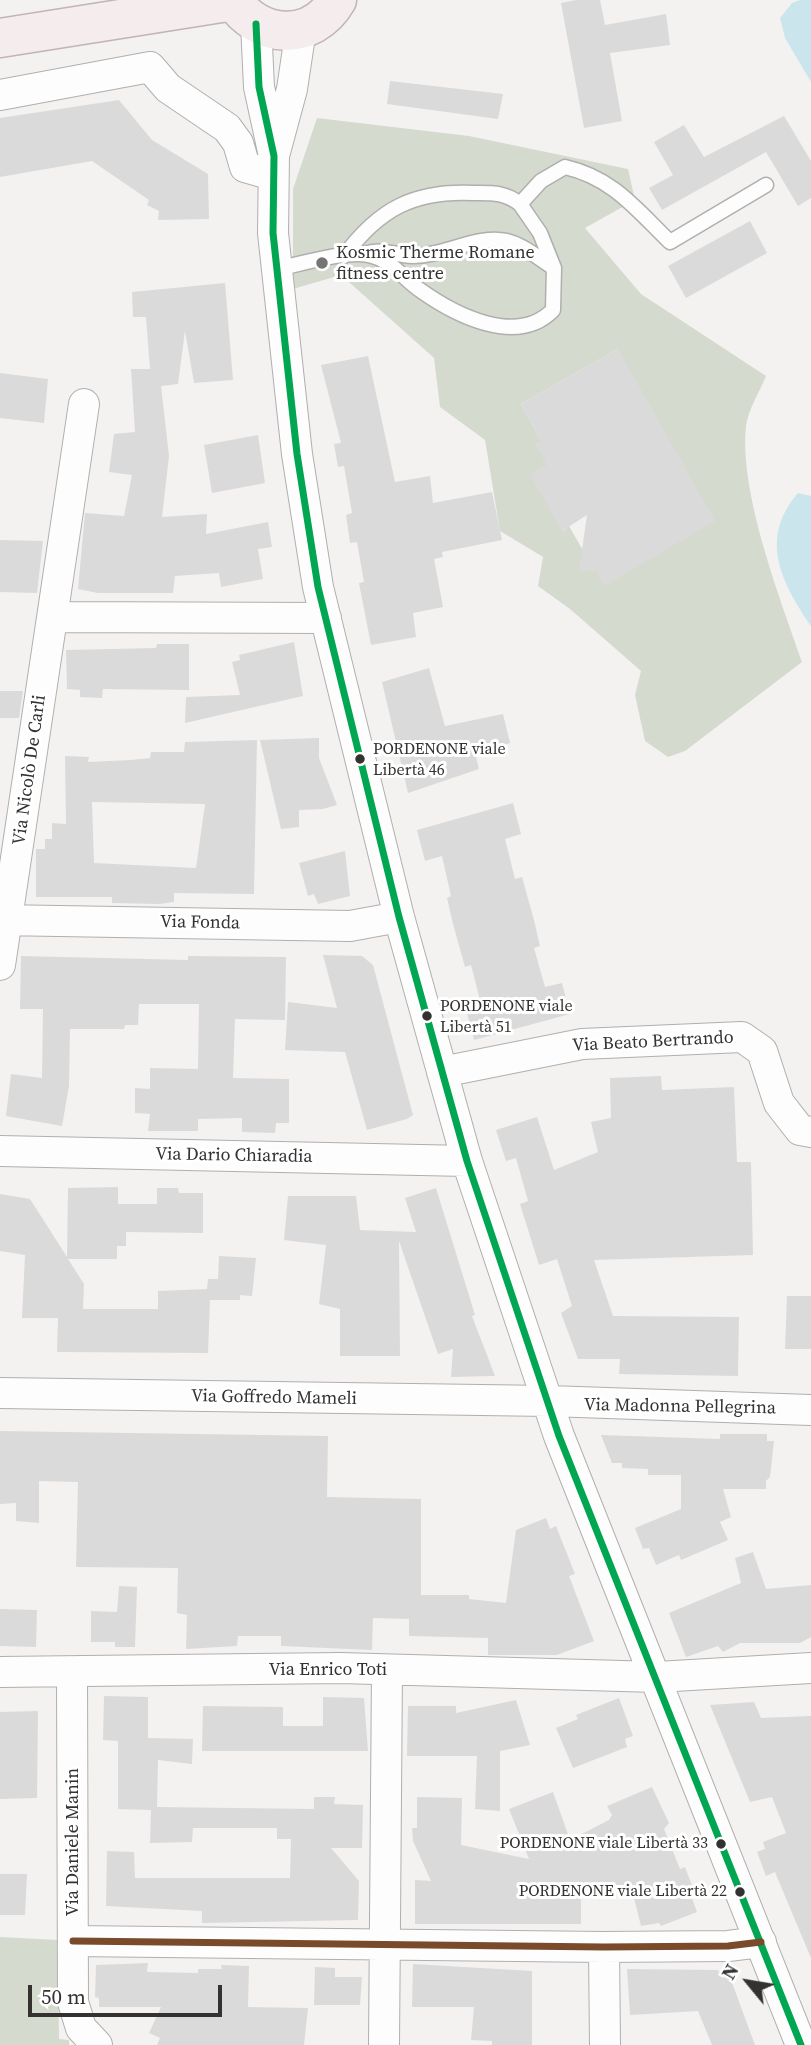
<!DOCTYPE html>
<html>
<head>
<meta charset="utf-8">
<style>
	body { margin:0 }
	#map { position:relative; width:811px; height:2045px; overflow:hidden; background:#f4f2f0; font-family:"Source Serif 4",serif }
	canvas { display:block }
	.north { position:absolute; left:713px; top:1947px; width:70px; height:70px; -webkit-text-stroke:5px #fff; paint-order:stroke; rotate:300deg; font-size:19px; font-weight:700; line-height:28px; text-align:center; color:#333231 }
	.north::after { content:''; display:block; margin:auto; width:24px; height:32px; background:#333231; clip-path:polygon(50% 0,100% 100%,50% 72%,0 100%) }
	.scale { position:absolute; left:28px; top:1985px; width:194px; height:32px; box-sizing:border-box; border:4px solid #333231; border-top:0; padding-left:9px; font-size:21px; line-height:24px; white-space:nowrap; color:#333231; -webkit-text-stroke:5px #fff; paint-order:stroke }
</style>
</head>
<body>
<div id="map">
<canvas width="811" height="2045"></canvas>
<div class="north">N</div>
<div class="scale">50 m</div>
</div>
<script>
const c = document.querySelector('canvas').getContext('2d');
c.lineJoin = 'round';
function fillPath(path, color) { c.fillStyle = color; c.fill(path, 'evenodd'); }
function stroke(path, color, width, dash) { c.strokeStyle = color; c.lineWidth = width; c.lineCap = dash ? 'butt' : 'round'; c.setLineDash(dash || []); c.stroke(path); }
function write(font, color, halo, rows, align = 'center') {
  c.font = font + ' "Source Serif 4",serif'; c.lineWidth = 6; c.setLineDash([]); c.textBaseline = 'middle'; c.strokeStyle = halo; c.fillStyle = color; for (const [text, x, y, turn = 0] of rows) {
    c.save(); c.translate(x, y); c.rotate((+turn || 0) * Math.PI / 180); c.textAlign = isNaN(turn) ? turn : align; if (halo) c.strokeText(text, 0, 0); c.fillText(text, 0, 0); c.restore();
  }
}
fillPath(new Path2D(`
	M317 118 469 136 628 169 635 200 585 228 641 294 766 376C760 391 748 410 746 426 739 493 780 598 802 662L685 751 668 757 645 741 635 695 641 671 570 609 538 586 543 557 500 531 485 440 440 407 434 358 341 275 293 289V189ZM618 349 596 570 582 569 585 554 569 526 563 531 541 440 521 404Z
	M0 1937 58 1940 59 2039 69 2040V2045H0Z`), '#d5dacf');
fillPath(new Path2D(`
	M800 0H811V82L785 38 780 18 792 3Z
	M798 493 811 496V626C782 583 758 539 798 493Z`), '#cbe5ec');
fillPath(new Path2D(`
	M576 0H600L605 25 666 14 670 45 610 53 622 121 584 128 561 3Z
	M390 81 503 94 498 119 387 104Z
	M119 100 152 140 208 174 209 219 158 220 159 211 147 205 149 200 92 161 0 177V118Z
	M784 116 811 161V198L798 206 766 152 662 210 649 188 673 175 654 142 684 125 704 157Z
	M750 221 767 253 686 298 668 266Z
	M225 283 233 380 194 383 185 331 178 384 161 386 169 456 162 517 207 514 206 534 268 522 272 547 258 549 263 579 221 587 219 573 175 576 173 593H98L78 589 85 513 124 516 132 475 109 472 114 434 135 432 131 369H150L146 317H133L132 292Z
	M618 349 715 521 604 586 596 571H579L587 515 562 531 530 474 547 465 535 444 541 440 521 404Z
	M368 356 395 482 430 476 433 503 492 492 502 540 442 552 443 557 434 559 443 607 413 613 416 637 371 645 359 583 364 582 357 542 350 543 346 515 352 513 344 466 338 467 334 444 341 443 321 365Z
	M0 373 48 379 44 423 0 418Z
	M258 435 265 483 212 493 204 445Z
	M0 540 43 541 37 593 0 592Z
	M294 642 303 696 185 723 186 697 240 695 232 662 240 660 239 655Z
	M157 644H189V690L103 689 102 698 80 697V690L67 689 66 650 156 648Z
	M429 668 445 726 503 714 510 743 475 753 479 769 408 793 382 682Z
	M0 691H23L19 718H0Z
	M319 738V758L337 805 323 809 299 810V827L281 829 260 740Z
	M257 740 254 894 174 893V902L159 904 112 903V897H36V849H45V839H52V823L66 824 65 756 89 757 88 762 131 760 150 758 151 752H184L185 742ZM92 802 205 804 196 868 94 863Z
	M513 803 521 834 505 839 515 879 522 877 534 920 540 946 534 948 545 987 562 983 570 1014 474 1040 466 1009 481 1004 471 965 465 967 453 924 447 898 451 896 442 856 425 861 417 830Z
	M345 851 350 896 318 904 314 894 308 896 299 863Z
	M323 955 362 956 373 965 413 1115 407 1119 367 1130 345 1052 285 1050 288 1002 337 1008Z
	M21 956 188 960V956L286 957 285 1020 235 1019 233 1078 289 1079V1123H276L275 1133 242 1132V1118L198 1119V1131H148L150 1114 135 1113V1088L150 1089V1068L198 1069 199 1004H139L138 1025H125L124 1029H70L69 1086 62 1126 6 1116 11 1074 42 1078 43 1009H20Z
	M661 1076 662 1090 734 1087 737 1162H751L753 1255 594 1260 613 1316 739 1317 738 1376 619 1374 620 1359H578L561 1313 572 1306 557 1259 539 1265 520 1204 528 1201 516 1158 506 1161 496 1130 537 1117 554 1170 598 1152 591 1122 611 1118 610 1078Z
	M118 1187V1204H157V1188H178L179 1193H203V1233L126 1232V1246H117V1259H68L84 1284 83 1309H158V1291L207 1289 208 1279H218L219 1256 256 1258 252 1296 240 1295V1300H210L208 1353 57 1352 58 1318H22L25 1255 0 1251V1194L30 1199 67 1257 68 1188Z
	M436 1188 475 1315 472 1316 495 1376 451 1377 453 1349 438 1354 399 1241 400 1356H340V1309L319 1304 326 1245 284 1240 288 1196H356L360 1230 416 1232 405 1198Z
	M787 1296H811V1349H785Z
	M0 1431 328 1436 327 1497 421 1499V1595H469V1599L506 1603 516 1530 546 1518 550 1529 556 1526 575 1574 569 1576 594 1641 557 1655H488V1638L409 1636V1619L373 1618 372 1650 281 1646V1636H238L237 1646 186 1649 187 1615 177 1613 178 1568 76 1567 78 1482 39 1481V1523L16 1521V1503L0 1504Z
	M720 1434H767V1441H774L770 1477 766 1481V1489H723L731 1517 720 1522 728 1540 681 1560 679 1555 656 1565 649 1548 643 1549 635 1528 681 1509V1475H648V1469L622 1468V1463H612L601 1435 720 1439Z
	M753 1552 766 1589 811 1585V1637L800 1643H740L723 1652 718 1646 686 1657 669 1613 741 1583 735 1558Z
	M119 1586 137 1587 135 1647H115V1642H91V1611L117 1612Z
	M0 1609 37 1610 36 1647 0 1646Z
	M104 1696 148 1697V1738L193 1739 192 1764 158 1760 157 1807 314 1809V1797H335L334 1804 363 1805 362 1848H331L359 1881 358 1920 202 1923V1911L106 1906 107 1851 134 1852 135 1878H290L291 1839H277V1828H193L192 1842 150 1843 151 1810 118 1809V1741L103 1740Z
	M323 1697 364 1698 368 1751H202L203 1706 283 1707V1726H323Z
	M619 1698 633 1736 625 1739 627 1747 573 1768 556 1728 578 1719 576 1715Z
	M516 1700 530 1745 500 1751V1811L475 1809 477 1756H407L408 1706H456V1713Z
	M754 1702 761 1718 811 1716V1958L777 1877 775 1872 766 1876 757 1852 765 1849 763 1842 786 1833 772 1797 750 1802 710 1705Z
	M38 1711 37 1798 0 1799V1712Z
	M652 1787 669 1823 664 1829 680 1869 685 1867 693 1888 689 1890 697 1912 661 1926 659 1923 641 1926 631 1886 581 1891V1924H415V1880L431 1881 413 1841 412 1828H417V1797L462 1798 461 1845 529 1859 509 1809 553 1792 570 1840 609 1820 612 1815 607 1806Z
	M0 1874H27L25 1915H0Z
	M148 1963 147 1972 198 1973V1969H222L221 1965 249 1966 248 2007 308 2008 304 2045H157L160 2038 149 2033 161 2007H99V1998L95 1997 96 1965Z
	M413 1964 532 1971V2045H492V2041L471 2040 474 2007H412Z
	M315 1967 335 1968V1977H362L360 2005H314Z
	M627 1969 717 1970 731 1980 755 2045H712L698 2011 630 2015Z`), '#dbdada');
const lane = new Path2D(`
	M520 204 540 233 554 268
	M344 256C379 209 414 190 474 193 492 193 505 192 520 204L541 181 565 167C613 178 636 209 670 242L766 185
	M277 269C300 264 346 250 368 255 394 261 400 276 420 290 455 315 517 347 553 310L554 268C540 259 523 245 507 241 478 234 442 257 412 256 394 255 382 248 364 254`);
const street = new Path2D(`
	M256 24 259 87 274 156 273 233 297 454 318 587 399 917 467 1161 559 1436 801 2045
	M0 95 150 67 168 88 227 128 238 143 245 167 273 175
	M275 152 292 89 301 29
	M53 617 326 618
	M0 920 350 926 399 917
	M0 965 84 404
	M442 1072 582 1044 742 1037 762 1051 779 1103 800 1130 811 1132
	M0 1151 467 1161
	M0 1393 549 1401 811 1410
	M0 1672 340 1668 657 1677 811 1668
	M72 1673 73 2002 81 2028 97 2045
	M73 1941 604 1947 728 1946 761 1942
	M604 1947 605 2045
	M384 2045 387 1670`);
const primary = new Path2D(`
	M233 0C258 39 312 43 337 0
	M0 38 234 1`);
stroke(lane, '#b1afae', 17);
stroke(street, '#b1afae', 32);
stroke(primary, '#c2b4b5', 41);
stroke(lane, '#fdfdfd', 14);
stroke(street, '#fdfdfd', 30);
stroke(primary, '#f4eced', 38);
stroke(new Path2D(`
	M256 24 259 87 274 156 273 233 297 454 318 587 399 917 467 1161 559 1436 801 2045`), '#00a651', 7);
stroke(new Path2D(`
	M73 1941 604 1947 728 1946 761 1942`), '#7a4b2a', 7);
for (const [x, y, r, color] of [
	[322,263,7,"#777574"],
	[360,759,6,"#333231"],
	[427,1016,6,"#333231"],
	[721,1844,6,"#333231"],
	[740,1892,6,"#333231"]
]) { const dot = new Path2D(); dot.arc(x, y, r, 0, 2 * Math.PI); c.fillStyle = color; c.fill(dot); stroke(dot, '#fff', 2.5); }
write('16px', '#333231', '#fff', [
	["PORDENONE viale",373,750],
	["Libertà 46",373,771],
	["PORDENONE viale",440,1007],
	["Libertà 51",440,1028],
	["PORDENONE viale Libertà 33",708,1844,"right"],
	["PORDENONE viale Libertà 22",727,1892,"right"]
], 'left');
write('18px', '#333231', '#fff', [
	["Kosmic Therme Romane",336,253],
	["fitness centre",336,274]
], 'left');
write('18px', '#333231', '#fff', [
	["Via Nicolò De Carli",30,770,-82],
	["Via Fonda",200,923,1],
	["Via Beato Bertrando",653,1042,-3],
	["Via Dario Chiaradia",234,1156,1],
	["Via Goffredo Mameli",274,1398,1],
	["Via Madonna Pellegrina",680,1407,1],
	["Via Enrico Toti",328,1670],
	["Via Daniele Manin",73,1842,-90]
]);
</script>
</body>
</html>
